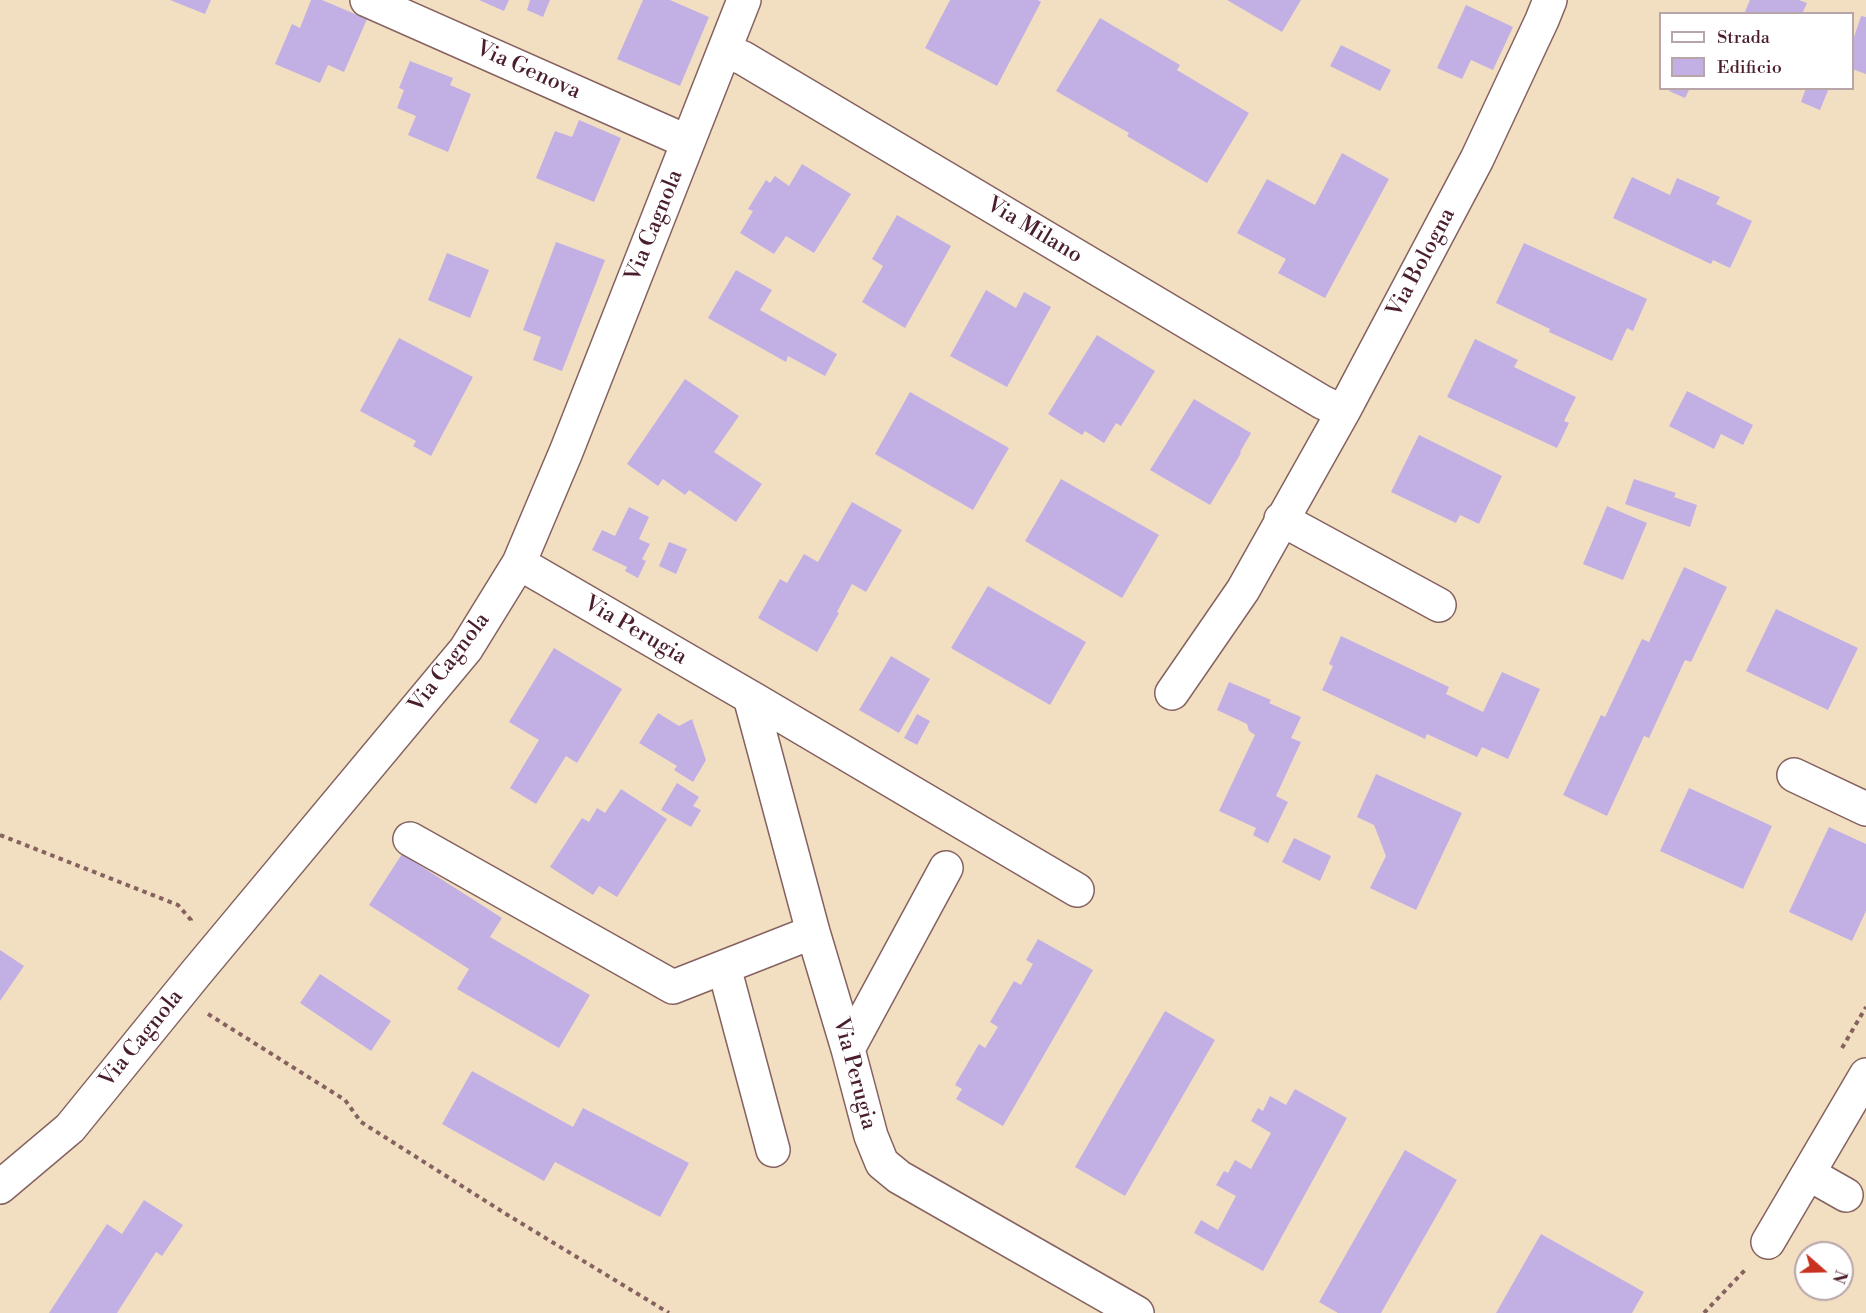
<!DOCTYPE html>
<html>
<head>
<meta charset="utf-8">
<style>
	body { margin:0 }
	#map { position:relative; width:1866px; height:1313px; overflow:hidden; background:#f2dfc1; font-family:"Libre Bodoni",serif }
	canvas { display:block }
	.legend { position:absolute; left:1659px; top:12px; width:195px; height:78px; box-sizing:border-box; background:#fff; border:2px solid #b7a5aa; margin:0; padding:8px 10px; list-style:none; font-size:18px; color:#4a1f2b }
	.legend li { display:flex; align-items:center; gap:12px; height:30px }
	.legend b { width:30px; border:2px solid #b7a5aa }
	.north { position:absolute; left:1794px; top:1241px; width:60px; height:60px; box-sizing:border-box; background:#fff; border:2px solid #b7a5aa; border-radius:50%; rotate:110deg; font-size:16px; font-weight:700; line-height:24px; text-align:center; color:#4a1f2b }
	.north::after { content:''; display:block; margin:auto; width:21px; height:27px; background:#c8321e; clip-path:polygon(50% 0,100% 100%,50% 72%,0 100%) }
</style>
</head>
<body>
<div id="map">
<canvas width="1866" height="1313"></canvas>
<ul class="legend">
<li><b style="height:8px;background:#fff"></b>Strada</li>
<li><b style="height:16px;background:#c2b0e5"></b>Edificio</li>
</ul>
<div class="north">N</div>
</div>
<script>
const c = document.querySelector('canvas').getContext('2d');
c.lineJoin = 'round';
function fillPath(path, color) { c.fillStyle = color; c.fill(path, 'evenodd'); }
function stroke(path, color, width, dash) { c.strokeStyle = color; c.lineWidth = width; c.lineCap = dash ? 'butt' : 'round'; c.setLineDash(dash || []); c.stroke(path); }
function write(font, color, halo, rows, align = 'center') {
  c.font = font + ' "Libre Bodoni",serif'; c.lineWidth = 4.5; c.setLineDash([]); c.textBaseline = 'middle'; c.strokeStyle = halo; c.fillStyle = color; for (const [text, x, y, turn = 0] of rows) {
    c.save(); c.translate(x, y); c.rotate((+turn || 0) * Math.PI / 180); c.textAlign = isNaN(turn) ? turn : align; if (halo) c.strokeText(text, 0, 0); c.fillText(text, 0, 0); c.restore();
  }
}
fillPath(new Path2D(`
	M170 0H211L205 14Z
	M311 0H322L367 19 344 72 328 65 320 83 275 64 292 24 300 28Z
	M479 0H509L504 11Z
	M530 0H550L543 17 527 10Z
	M643 0H670L709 17 680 86 617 59Z
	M950 0H1038L1041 2 997 86 925 48Z
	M1227 0H1301L1282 32Z
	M1750 0H1799L1807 3 1802 14H1744Z
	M1466 5 1513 27 1493 70 1471 60 1462 79 1437 68Z
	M1861 16 1866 17V74L1852 69V36L1854 37Z
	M1100 18 1180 65 1177 70 1249 113 1207 183 1127 136 1129 133 1056 91Z
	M1341 45 1391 70 1380 91 1330 66Z
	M410 61 453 78 450 85 471 94 448 152 408 135 416 116 397 108 404 90 399 88Z
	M1670 88H1690L1685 98 1669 91Z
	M1806 88H1829L1820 110 1801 102Z
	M579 120 621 138 594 202 536 178 555 131 572 137Z
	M1342 153 1389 179 1325 298 1278 273 1286 259 1237 233 1267 179 1315 205Z
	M802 164 851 194 814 253 786 236 774 254 740 233 753 211 748 209 766 180 770 183 775 176 789 186Z
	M1632 177 1670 195 1677 178 1720 197 1716 204 1752 221 1730 268 1713 260 1711 264 1613 218Z
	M897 215 951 246 905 328 862 302 883 266 872 259Z
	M556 242 605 260 562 371 533 360 541 337 523 330Z
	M1524 243 1647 299 1633 331 1627 328 1612 361 1549 332 1550 329 1496 303Z
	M447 253 489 270 470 318 428 300Z
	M736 270 772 290 760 310 837 354 825 376 788 356 786 362 708 318Z
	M986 290 1016 308 1024 292 1051 307 1007 387 950 356Z
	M1097 335 1155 371 1121 426 1116 423 1104 443 1085 431 1082 435 1048 414Z
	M399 338 473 377 431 456 413 446 416 441 360 411Z
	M1475 339 1518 360 1514 367 1576 397 1564 421 1569 423 1557 448 1447 397Z
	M685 379 739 416 714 452 762 484 736 522 689 490 685 495 663 479 658 486 627 464Z
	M1687 391 1753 425 1743 445 1721 434 1714 449 1669 426Z
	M910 392 1009 448 973 510 875 454Z
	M1194 399 1251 433 1240 452 1241 453 1210 505 1150 470Z
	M1419 435 1502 476 1479 524 1460 515 1456 523 1391 492Z
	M1061 479 1159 535 1122 598 1025 541Z
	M1634 479 1676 493 1674 497 1697 505 1690 527 1625 504Z
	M852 502 902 530 866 592 852 584 837 612 839 613 817 652 758 618 780 579 787 583 804 554 818 562Z
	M1607 506 1647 523 1623 580 1583 564Z
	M629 507 649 517 639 539 650 544 642 559 646 561 638 578 625 571 627 567 592 550 602 530 615 536Z
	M669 542 687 549 676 574 659 566Z
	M1684 567 1727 587 1691 662 1685 660 1649 738 1644 736 1607 816 1563 795 1601 715 1605 717 1642 639 1649 642Z
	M988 586 1086 642 1050 705 951 648Z
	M1776 609 1858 648 1828 710 1746 671Z
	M1341 636 1449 687 1446 694 1483 712 1502 672 1540 689 1508 759 1482 747 1477 757 1427 734 1425 739 1322 690 1333 666 1329 664Z
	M554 648 622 689 577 763 566 756 536 804 510 788 539 740 509 722Z
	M891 656 930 679 899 733 859 710Z
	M1229 682 1271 700 1269 703 1301 717 1291 738 1301 742 1276 796 1288 802 1268 843 1253 835 1256 828 1219 811 1255 735 1249 731 1247 724 1217 710Z
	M658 713 679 726 692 719 706 760 693 782 674 770 677 766 639 743Z
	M917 714 930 721 917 745 904 738Z
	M1376 774 1462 813 1416 910 1370 888 1386 856 1374 825 1357 817Z
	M677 783 699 797 693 806 701 810 691 827 661 810Z
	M1689 788 1772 826 1743 889 1660 851Z
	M621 789 667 819 617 897 599 886 593 895 550 867 582 818 589 822 597 808 605 813Z
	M1829 827 1866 844V911L1852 941 1789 912Z
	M1294 838 1331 856 1320 881 1282 862Z
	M402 854 502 918 490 937 590 995 559 1048 457 989 469 969 369 905Z
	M1038 939 1093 970 1003 1126 956 1099 962 1089 955 1085 979 1044 985 1048 998 1027 990 1022 1014 981 1021 985 1033 964 1026 960Z
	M0 950 24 966 0 1001Z
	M320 974 391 1021 371 1051 300 1003Z
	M1165 1011 1215 1040 1125 1196 1075 1167Z
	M472 1071 573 1127 583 1108 689 1163 660 1217 555 1162 544 1181 442 1124Z
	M1295 1089 1347 1118 1263 1271 1194 1233 1201 1220 1218 1230 1236 1196 1216 1185 1224 1171 1228 1173 1235 1160 1251 1169 1271 1133 1251 1121 1258 1108 1263 1111 1270 1096 1286 1105Z
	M1405 1150 1457 1180 1381 1313H1338L1319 1302Z
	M144 1200 183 1225 162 1256 156 1252 117 1313H49L107 1224 122 1234Z
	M1541 1234 1644 1292 1632 1313H1496Z`), '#c2b0e5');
const minor = new Path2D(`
	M367 0 688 142
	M725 51 743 58 1322 402 1343 412
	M1281 519 1439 605
	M519 563 750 697 813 932 848 1049 871 1136 882 1163 899 1177 1137 1313
	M1172 693 1243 590 1343 412 1477 159 1542 20 1550 0
	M750 697 1077 890
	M1794 775 1866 809
	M410 839 673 987 813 932
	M724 967 773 1150
	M848 1049 946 868
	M1809 1174 1846 1195
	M0 1187 70 1128 196 973 466 649 519 563 566 452 744 0
	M1768 1242 1866 1075`);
stroke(minor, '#856260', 36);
stroke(new Path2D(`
	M0 835 178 905 191 920V924
	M208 1014 345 1100 361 1122 506 1214 669 1313
	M1842 1048 1866 1007
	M1704 1313 1747 1268`), '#856260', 4, [4.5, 4.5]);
stroke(minor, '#fff', 33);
write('22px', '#4a1f2b', '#fff', [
	["Via Genova",528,71,24],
	["Via Cagnola",655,226,-68],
	["Via Milano",1034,231,31],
	["Via Bologna",1422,263,-62],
	["Via Perugia",635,631,30],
	["Via Cagnola",450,663,-53],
	["Via Cagnola",142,1039,-51],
	["Via Perugia",854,1074,75]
]);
</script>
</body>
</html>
